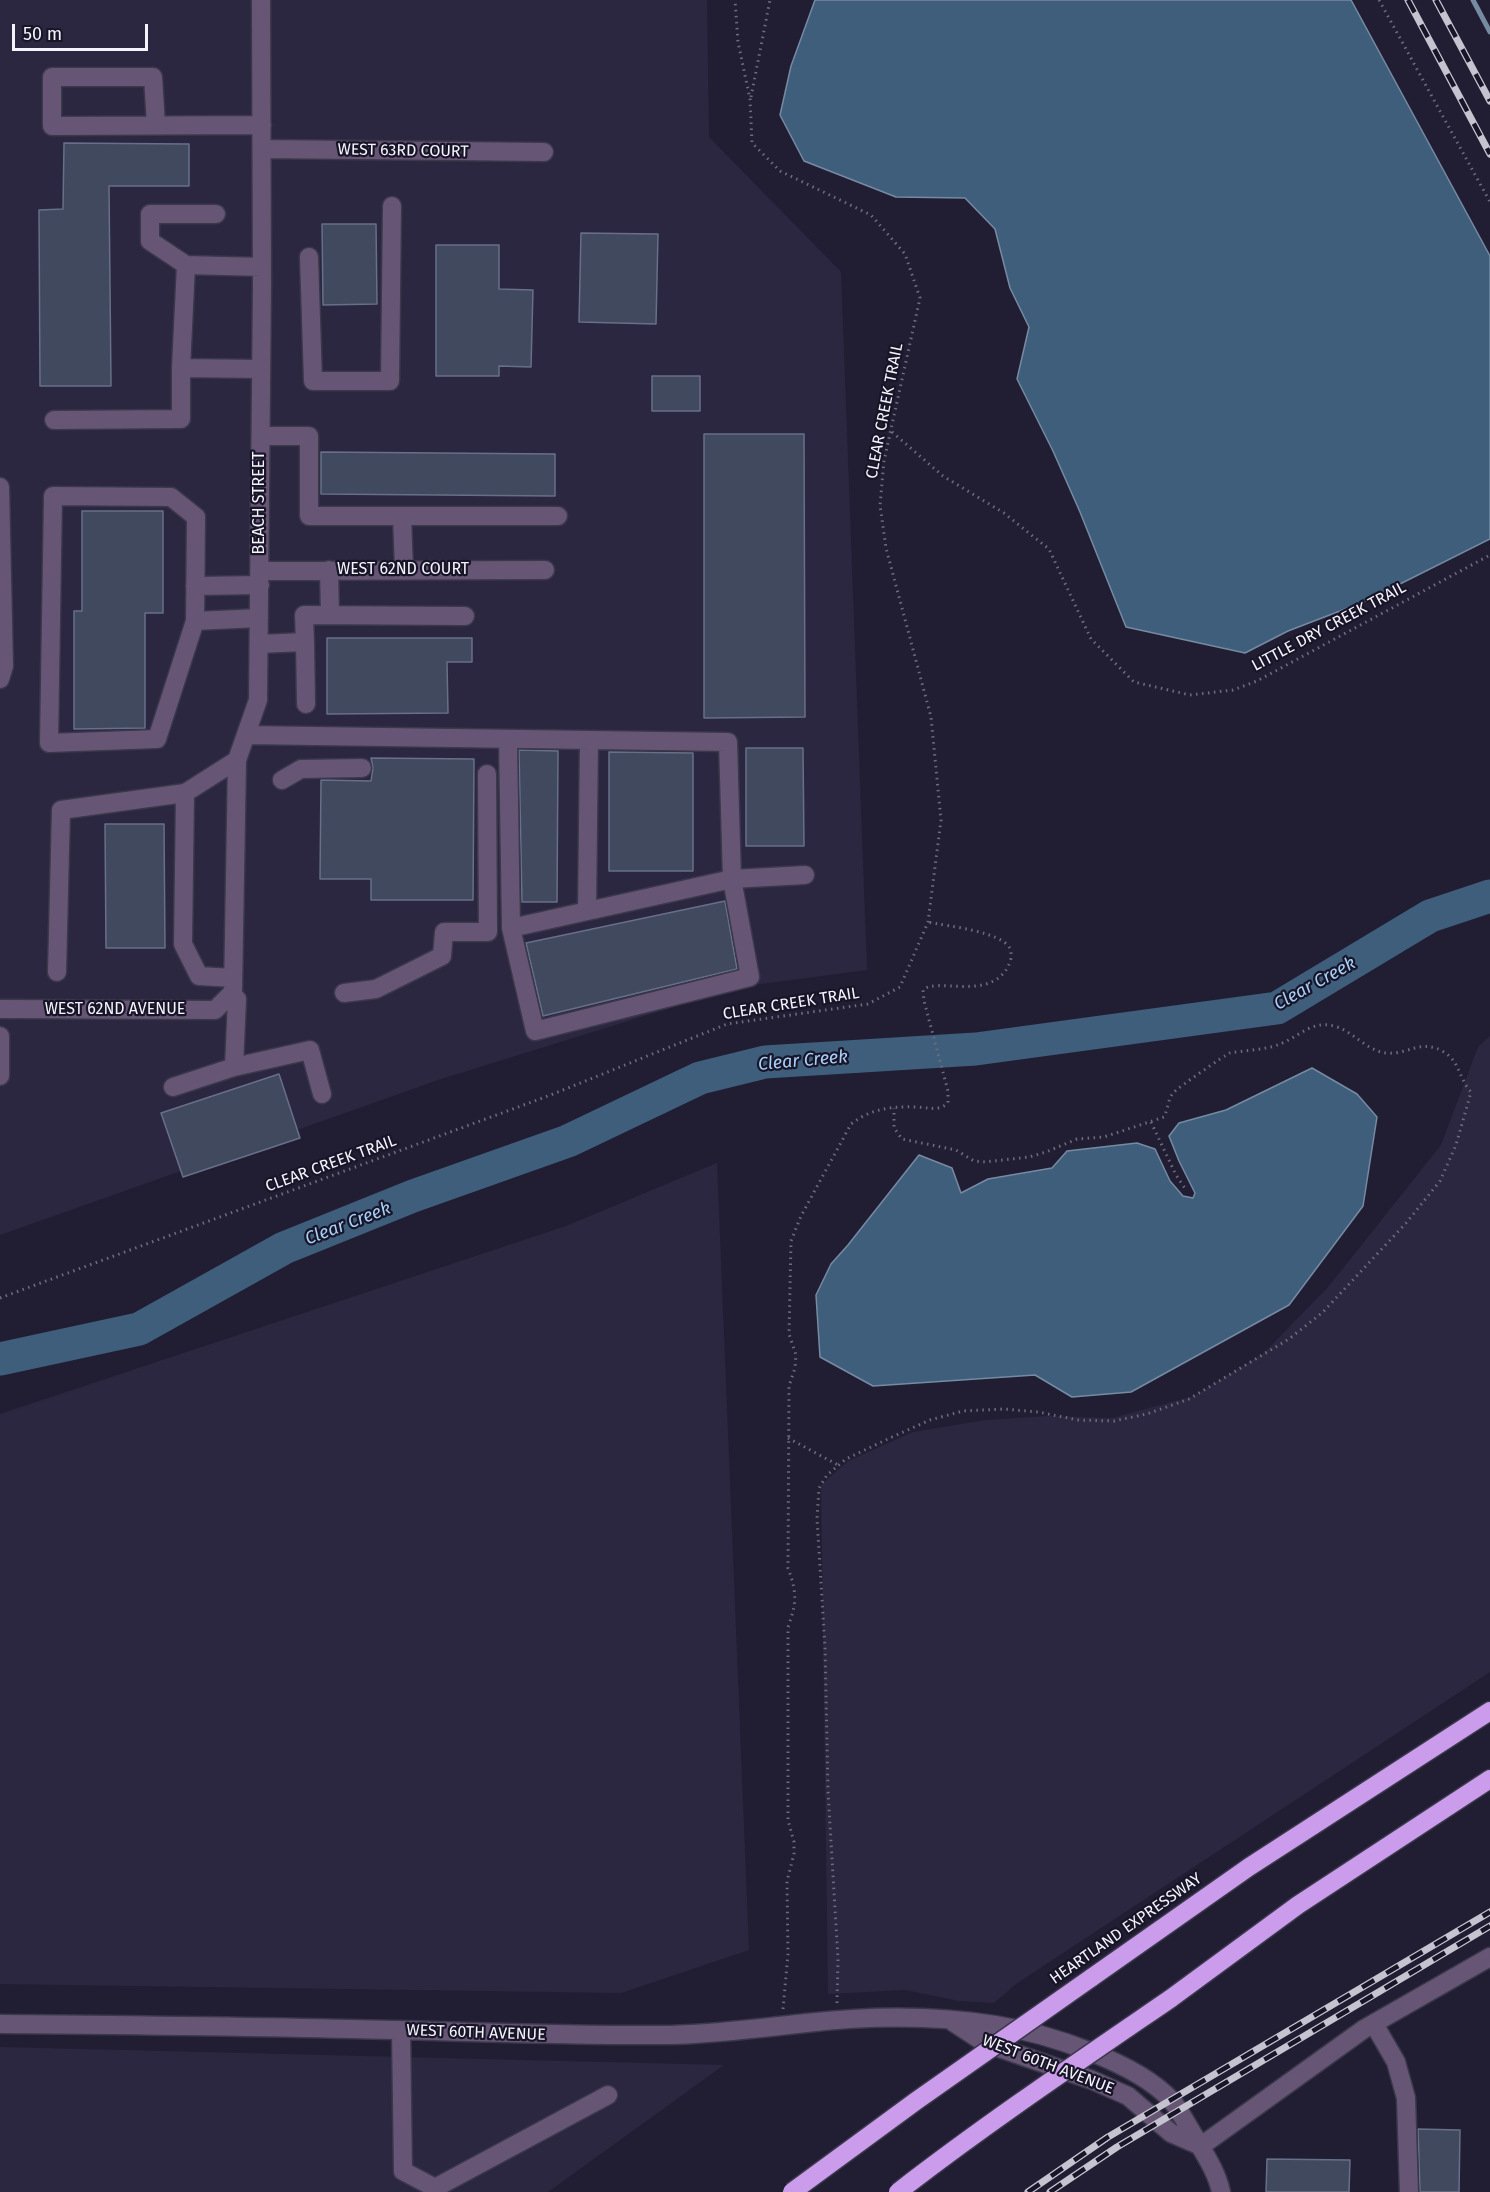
<!DOCTYPE html>
<html>
<head>
<meta charset="utf-8">
<style>
	body { margin:0 }
	#map { position:relative; width:1490px; height:2192px; overflow:hidden; background:#211e33; font-family:"Fira Sans",sans-serif }
	canvas { display:block }
	.scale { position:absolute; left:12px; top:24px; width:136px; height:27px; box-sizing:border-box; border:3px solid #f5f4fd; border-top:0; padding-left:8px; font-size:18px; line-height:21px; white-space:nowrap; color:#f5f4fd; -webkit-text-stroke:4px #181528; paint-order:stroke }
</style>
</head>
<body>
<div id="map">
<canvas width="1490" height="2192"></canvas>
<div class="scale">50 m</div>
</div>
<script>
const c = document.querySelector('canvas').getContext('2d');
c.lineJoin = 'round';
function fillPath(path, color) { c.fillStyle = color; c.fill(path, 'evenodd'); }
function stroke(path, color, width, dash) { c.strokeStyle = color; c.lineWidth = width; c.lineCap = dash ? 'butt' : 'round'; c.setLineDash(dash || []); c.stroke(path); }
function write(font, color, halo, rows, align = 'center') {
  c.font = font + ' "Fira Sans",sans-serif'; c.lineWidth = 4.5; c.setLineDash([]); c.textBaseline = 'middle'; c.strokeStyle = halo; c.fillStyle = color; for (const [text, x, y, turn = 0] of rows) {
    c.save(); c.translate(x, y); c.rotate((+turn || 0) * Math.PI / 180); c.textAlign = isNaN(turn) ? turn : align; if (halo) c.strokeText(text, 0, 0); c.fillText(text, 0, 0); c.restore();
  }
}
fillPath(new Path2D(`
	M0 0H707L709 137 841 272 867 970 738 987 441 1079 0 1235Z
	M1490 1036V1672L1016 1984 994 2003 959 2001 905 1990 828 1994 821 1485 848 1461 913 1432 986 1420 1047 1416 1112 1418 1194 1396 1264 1353 1329 1286 1441 1145 1478 1047Z
	M717 1163 749 1950 621 1993 0 1984V1414L566 1226Z
	M0 2047 724 2065 548 2192H0Z`), '#2b2741');
const water = new Path2D(`
	M815 0H1351L1490 256V539L1366 601 1288 631 1245 653 1126 627 1080 512 1053 451 1017 379 1029 327 1010 288 995 229 965 198 896 197 804 161 780 115 791 66Z
	M1312 1068 1357 1094 1377 1117 1363 1206 1289 1305 1131 1392 1072 1397 1035 1375 873 1386 820 1357 816 1295 831 1264 848 1245 919 1155 952 1168 961 1193 988 1179 1052 1168 1067 1151 1137 1143 1155 1149 1170 1181 1183 1196 1193 1198 1195 1193 1179 1161 1169 1136 1179 1123 1226 1110Z`);
fillPath(water, '#3f5e7b');
stroke(water, '#768ba2', 1.5);
stroke(new Path2D(`
	M1473 0 1490 32`), '#768ba2', 5);
stroke(new Path2D(`
	M0 1359 139 1329 284 1248 413 1196 568 1141 700 1078 765 1062 976 1049 1277 1008 1430 916 1490 896`), '#3f5e7b', 33);
const building = new Path2D(`
	M64 143 189 144V186H109L111 386H40L39 210 63 209Z
	M322 224H376L377 304 323 305Z
	M581 233 658 234 656 324 579 322Z
	M436 245H499V289L533 290 531 367 499 366V376H436Z
	M652 376H700V411H652Z
	M704 434H804L805 717 704 718Z
	M321 452 555 454V496L321 494Z
	M82 511H163V613H145V728L74 729V611H82Z
	M327 638H472V662H447L448 713 327 714Z
	M746 748H803L804 846H746Z
	M519 750 558 751 557 902H522Z
	M609 752 693 753V871H609Z
	M371 758 474 759 473 900H371V879H320L321 780 371 781 373 768Z
	M105 824H164L165 948H106Z
	M725 901 737 969 543 1016 526 943Z
	M279 1074 300 1138 183 1177 161 1113Z
	M1418 2129 1460 2130 1459 2192H1420Z
	M1267 2159 1350 2160 1349 2192H1266Z`);
fillPath(building, '#41495f');
stroke(building, '#677088', 1.5);
const minor = new Path2D(`
	M156 125 153 77H52V126L262 125
	M262 149 544 152
	M309 257 313 381H390L392 206
	M186 265 150 241V214H216
	M261 369 181 368 186 265 262 267
	M54 420 181 419V368
	M261 436H309V516H558
	M0 487 4 666 0 679
	M53 496 171 497 196 517 195 621 157 739 49 743Z
	M402 516 404 570
	M329 570 330 615
	M260 571 545 570
	M195 586 260 585
	M195 621 259 618
	M305 642 306 704
	M259 644 305 642 304 615 465 616
	M246 735 728 742 732 879 511 928 508 739
	M282 780 301 769 362 768
	M587 911 589 740
	M511 928 535 1031 750 977 732 879 805 875
	M57 972 61 810 185 793
	M233 978 199 976 183 944 185 793 237 760
	M344 993 376 989 442 956 444 932H488L487 774
	M0 1009 215 1010 233 992 237 760 258 700 262 284 261 0
	M0 1036V1076
	M234 1067 310 1050 322 1094
	M173 1087 234 1067 237 999
	M953 2022 985 2043 1092 2080 1128 2096 1171 2133 1201 2146
	M0 2024C117 2025 234 2026 351 2029 458 2031 564 2036 670 2035 716 2034 761 2028 806 2023 867 2016 934 2015 995 2025 1046 2033 1137 2062 1172 2101 1181 2112 1188 2127 1196 2139 1206 2156 1217 2173 1221 2192
	M1374 2024 1396 2062 1406 2098 1409 2192
	M401 2031 403 2171 435 2188 608 2095
	M1201 2146 1364 2029 1490 1957`);
const highway = new Path2D(`
	M1091 1978 1249 1867 1490 1711
	M1170 1999 1298 1905 1490 1779`);
stroke(minor, '#3a384b', 21);
stroke(highway, '#3a384b', 21);
stroke(new Path2D(`
	M1379 0 1490 202
	M751 97 770 0
	M892 432 943 476 1004 513 1049 549 1091 639 1134 682 1190 695 1233 690 1257 681 1490 555
	M1151 1122 1176 1175 1186 1190
	M0 1298 548 1096 727 1024 868 1004 900 987 928 922 941 820 931 717 886 548 880 505 884 461 920 298 905 254 871 215 780 171 752 143 750 99 738 42 735 0
	M788 1438 838 1465
	M837 2003 838 1959 828 1791 825 1647 817 1519 819 1488 827 1475 846 1459 892 1437 930 1420 963 1411 1004 1409 1038 1412 1078 1420 1114 1421 1147 1414 1189 1399 1289 1339 1323 1312 1407 1222 1440 1181 1456 1145 1471 1092C1459 1079 1460 1062 1444 1052 1421 1038 1409 1055 1386 1053 1367 1051 1353 1031 1334 1026 1311 1020 1299 1037 1280 1044 1266 1050 1246 1050 1230 1053 1225 1055 1179 1087 1174 1092 1168 1098 1168 1109 1164 1117L1104 1137 1077 1139 1046 1152 1029 1157 985 1162 974 1161 956 1150 902 1139 894 1128V1108
	M783 2009 788 1954 787 1881 794 1854V1842L788 1820V1627C797 1602 797 1593 788 1568L789 1386 795 1368 796 1355 789 1334 791 1241 801 1216 851 1124C870 1109 892 1106 915 1107 927 1107 938 1112 948 1103V1091L924 1001 923 990C937 977 985 1000 1006 970 1009 965 1012 959 1011 953 1011 932 945 926 928 922`), '#6f6c7d', 3, [1.5, 4.5]);
stroke(minor, '#675575', 18);
stroke(highway, '#ca9ceb', 18);
const rail = new Path2D(`
	M1408 0 1490 154
	M1436 0 1490 101
	M1028 2192 1108 2137 1490 1912
	M1050 2192 1117 2147 1490 1926`);
stroke(rail, '#c5c3cf', 7);
stroke(rail, '#181528', 4.5, [14]);
const highwayBridge = new Path2D(`
	M792 2192 916 2101 1091 1978
	M898 2192C986 2124 1078 2062 1170 1999`);
stroke(highwayBridge, '#3a384b', 21, []);
stroke(highwayBridge, '#ca9ceb', 18);
write('16px', '#f5f4fd', '#181528', [
	["WEST 63RD COURT",403,151,1],
	["CLEAR CREEK TRAIL",885,411,-79],
	["BEACH STREET",260,503,-90],
	["WEST 62ND COURT",403,570],
	["LITTLE DRY CREEK TRAIL",1329,627,-28],
	["CLEAR CREEK TRAIL",791,1004,-9],
	["WEST 62ND AVENUE",115,1010],
	["CLEAR CREEK TRAIL",331,1164,-20],
	["HEARTLAND EXPRESSWAY",1126,1929,-35],
	["WEST 60TH AVENUE",476,2033,2],
	["WEST 60TH AVENUE",1048,2065,21]
]);
write('italic 18px', '#a6d0f9', '#181528', [
	["Clear Creek",1315,984,-29],
	["Clear Creek",803,1061,-5],
	["Clear Creek",348,1224,-21]
]);
</script>
</body>
</html>
